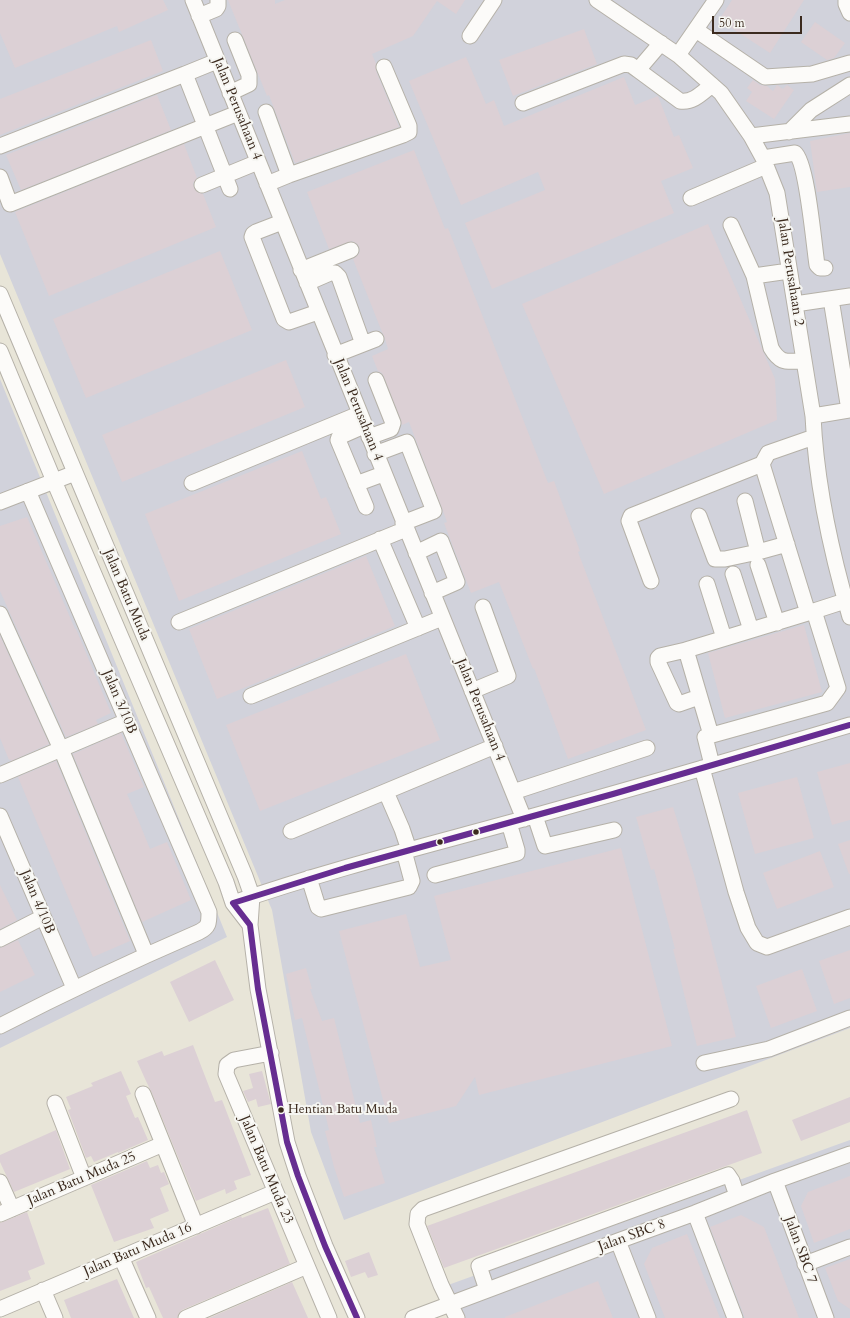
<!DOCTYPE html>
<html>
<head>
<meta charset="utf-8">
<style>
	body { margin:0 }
	#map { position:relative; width:850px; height:1318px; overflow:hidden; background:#e8e5d8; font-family:Cardo,serif }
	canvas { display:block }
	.scale { position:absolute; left:712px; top:16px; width:90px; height:18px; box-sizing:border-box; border:2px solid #3b2a1e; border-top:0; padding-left:5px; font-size:12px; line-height:14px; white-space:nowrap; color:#3b2a1e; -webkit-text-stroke:3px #f6f6f2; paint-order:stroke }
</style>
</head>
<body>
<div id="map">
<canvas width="850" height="1318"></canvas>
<div class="scale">50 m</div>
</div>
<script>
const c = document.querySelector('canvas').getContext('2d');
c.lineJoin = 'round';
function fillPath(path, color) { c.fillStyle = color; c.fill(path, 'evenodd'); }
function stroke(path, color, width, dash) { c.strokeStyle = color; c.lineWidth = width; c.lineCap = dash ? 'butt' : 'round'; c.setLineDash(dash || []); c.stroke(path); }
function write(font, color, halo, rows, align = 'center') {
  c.font = font + ' Cardo,serif'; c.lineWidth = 4; c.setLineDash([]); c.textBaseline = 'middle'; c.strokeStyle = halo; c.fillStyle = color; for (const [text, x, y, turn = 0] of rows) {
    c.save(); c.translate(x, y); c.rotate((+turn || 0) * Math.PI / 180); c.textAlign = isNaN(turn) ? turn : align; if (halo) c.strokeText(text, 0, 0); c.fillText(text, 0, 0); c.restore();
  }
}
fillPath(new Path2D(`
	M0 0H850V1028L344 1220 311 1132 272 910 0 254Z
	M0 379 227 937 0 1048Z
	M850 1140V1318H449L437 1289Z`), '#d1d2db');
fillPath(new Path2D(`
	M0 0H163L168 10 119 32 117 26 15 68 0 33Z
	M228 0H275V4L285 0H465L456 14 437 1 413 36 372 54 376 64V71L399 127 295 163 269 95 267 96Z
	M732 0H804L770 53 719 20Z
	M815 22 845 43 834 58 827 60 801 42Z
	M584 29 597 64 513 96 499 60Z
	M151 40 163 71 0 135V99Z
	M466 57 486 104 494 100 504 126 624 77 635 105 658 96 674 137 679 135 693 168 661 181 674 213 492 289 465 223 545 190 538 172 461 205 409 81Z
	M753 80 760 85 767 86 773 91 777 85 783 89 787 85 794 90 774 119 746 101 752 92 747 88Z
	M157 95 171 130 21 190 6 155Z
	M850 133V187L817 192 810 141Z
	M184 144 197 178 193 183 194 188 197 192 203 194 216 227 49 296 15 212Z
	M414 150 445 229 448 228 548 483 554 481 580 551 578 552 646 730 568 759 534 668 533 669 499 582 471 593 444 523 447 522 442 508 409 422 402 425 401 420 384 377 382 373 378 371 372 356 388 349 384 336 382 332 353 259 358 255 360 251 359 246 356 243 352 241 329 249 307 192Z
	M708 224 775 379 777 420 604 494 522 304Z
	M220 251 252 330 86 398 53 319Z
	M286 360 305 407 122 482 102 435Z
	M302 451 321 499 326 497 341 534 179 601 145 514Z
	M27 517 75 629H76L111 713 96 720 98 724 66 737 0 591V526Z
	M366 556 395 626 217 699 189 629Z
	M804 625 822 692 725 718 708 653Z
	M0 636 49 744 11 761 10 759 9 760 0 738Z
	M406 654 440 740 260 811 226 725Z
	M121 733 144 787 127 794 139 822 150 849 167 842 191 900 142 922 73 754Z
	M56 761 130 941 93 957 18 777Z
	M850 763V820L832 825 817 772Z
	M797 777 814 838 755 854 738 793Z
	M673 807 694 875 736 1037 697 1046 673 949H675L654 869 651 870 636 817Z
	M850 840V874H849L838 844Z
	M621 848 672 1046 479 1095 475 1077 456 1106 389 1123 339 931 406 914 420 967 451 960 434 896Z
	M820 851 834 887 777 909 763 873Z
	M0 885 17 920 0 929Z
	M18 940 35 975 0 992V948Z
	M850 950V998L834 1004 819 961Z
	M215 960 234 1000 189 1022 170 982Z
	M306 968 312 989H310L322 1021 334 1018 360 1123 371 1120 377 1147H374L385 1183 344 1197 334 1167 325 1131 329 1130 302 1018 295 1020 286 974Z
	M802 969 817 1011 771 1028 756 986Z
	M193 1045 215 1102 222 1100 251 1175 234 1181 237 1189 226 1194 225 1189 196 1201 151 1091 146 1081 137 1061 162 1051 164 1056Z
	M121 1071 131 1094 126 1096 135 1118 138 1117 148 1140 118 1153V1152L94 1162 91 1156 86 1158 68 1110 71 1109 66 1097 93 1086 91 1083Z
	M262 1071 271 1104 258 1107 256 1099 248 1102 243 1091 253 1088 249 1074Z
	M850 1097V1122L801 1141 792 1120Z
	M747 1110 762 1153 444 1268 427 1226Z
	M56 1130 70 1169 14 1192 0 1162V1155Z
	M147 1161 150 1168 158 1165 161 1173 164 1172 169 1184 160 1188 169 1211 150 1219 154 1228 114 1242 91 1185Z
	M850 1176V1229L814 1243 801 1206 808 1192Z
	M268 1208 290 1264 182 1310 179 1313 177 1318H163L149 1287 146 1288 136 1262 241 1216 242 1218Z
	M27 1212 45 1264 28 1271 31 1279 0 1291V1223Z
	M741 1215 764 1227 799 1318H745L710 1227Z
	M687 1234 720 1318H665L644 1264 652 1248Z
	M369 1252 378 1275 368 1278 365 1272 351 1277 345 1261Z
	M850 1259V1309L838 1301 825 1268Z
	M117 1279 134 1318H71L64 1300Z
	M598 1281 613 1318H505V1317Z
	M292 1282 308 1318H209Z`), '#dcd0d5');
const minor = new Path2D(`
	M193 0 524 819
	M597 0 678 55 721 93 751 136 763 158 777 193 813 416C816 484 831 552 850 617
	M846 0V4L850 13
	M199 16 216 9 218 6V0
	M696 30 765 77 812 74 850 63
	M470 36 494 0
	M661 43 638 70 680 101C693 103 702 93 712 85
	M678 55 716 0
	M217 61 185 74 230 189
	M230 93 249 84V75L235 40
	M523 103 624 64 631 65 638 70
	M266 112 289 175 267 184
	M789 132 811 110 850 85
	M751 136 850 124
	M0 146 185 74
	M763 158 795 153C807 162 814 246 817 265L820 268H825
	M289 175 403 135 409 132V126L384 67
	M0 177 10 204 238 113
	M202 185 258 162
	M691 198 766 166
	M282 222 256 232 253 234 252 237 284 319 289 322 318 312
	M731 225 754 276
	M301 270 351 250
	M789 271 754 276 771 348C781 365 787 361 804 361
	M307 283 330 273H335L339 277 363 344
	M0 294 245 876 252 896 250 925 258 989 287 1142 298 1176 325 1246 357 1318
	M831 299 849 410
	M795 304 850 296
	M0 351 54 481 226 882 233 903 250 925
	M335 355 376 339
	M813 416 850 410
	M364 426 339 437 338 440 366 507
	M369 437 391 429 393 423 376 380
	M375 454 407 442 434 511 403 523
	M192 483 359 414
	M356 484 383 474
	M745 501 758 552 787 544
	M0 502 75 473
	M699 516 715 559H725L758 552
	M380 539 418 628
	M416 553 441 541 457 582 432 593
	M758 565 777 623
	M733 574 751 630
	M651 581 629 521 631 516 762 464
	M707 584 724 638
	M814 611 845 601
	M808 613 762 464 768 453 814 437
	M0 614 61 749 146 954
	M179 622 406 529
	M686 650 660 656 658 658V662L677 703 679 704 699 697
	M472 691 508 676 483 607
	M251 696 442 618
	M711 735 686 650 814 611 838 688 827 703 705 737 712 765
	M702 768 736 892 748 928 757 943 767 947 850 917
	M0 775 127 721
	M386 792 402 829 409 850
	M513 792 647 748
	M0 816 74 988
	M535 816 545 846 614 830
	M291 831 495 746
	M435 875 517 853V850L509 823
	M309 878 318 907 321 909 409 887 412 881 404 851
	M233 903C331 869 433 844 534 816 639 787 745 756 850 725
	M0 939 43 917
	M0 1026C66 992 132 961 199 932 209 927 209 923 209 912L28 491
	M271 1053 234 1060 227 1065 226 1074 329 1318
	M704 1063 769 1049 850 1018
	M143 1094 196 1226
	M55 1103 84 1178
	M775 1181 826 1318
	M0 1182 12 1209
	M695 1213 735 1318
	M0 1214 163 1144
	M618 1241 648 1318
	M121 1257 148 1318
	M805 1264 850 1247
	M43 1290 55 1318
	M487 1290 479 1266 728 1175 732 1181 737 1196
	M0 1309 275 1192
	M186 1318 307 1266
	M413 1318 618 1241 695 1213 775 1181 850 1154
	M457 1318 441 1285 417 1224 418 1214 423 1209 731 1099`);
stroke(minor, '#b5b1a8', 17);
stroke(minor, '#fcfbf9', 15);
stroke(new Path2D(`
	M357 1318 325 1246 298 1176 287 1142 258 989 250 925 233 903 345 868 613 794 850 725`), '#662d91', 6);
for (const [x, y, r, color] of [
	[476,832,3.5,"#3b2a1e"],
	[440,842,3.5,"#3b2a1e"],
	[281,1110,3.5,"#3b2a1e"]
]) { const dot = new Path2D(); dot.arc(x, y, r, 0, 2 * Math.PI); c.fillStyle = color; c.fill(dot); stroke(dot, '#f6f6f2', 1.5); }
write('13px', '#3b2a1e', '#f6f6f2', [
	["Hentian Batu Muda",288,1110]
], 'left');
write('14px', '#3b2a1e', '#f6f6f2', [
	["Jalan Perusahaan 4",237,109,68],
	["Jalan Perusahaan 2",790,272,81],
	["Jalan Perusahaan 4",358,410,68],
	["Jalan Batu Muda",126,595,67],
	["Jalan 3/10B",119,702,67],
	["Jalan Perusahaan 4",480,710,68],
	["Jalan 4/10B",37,902,67],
	["Jalan Batu Muda 23",266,1170,67],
	["Jalan Batu Muda 25",82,1179,-23],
	["Jalan SBC 8",632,1236,-20],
	["Jalan Batu Muda 16",138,1250,-23],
	["Jalan SBC 7",800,1250,70]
]);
</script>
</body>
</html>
